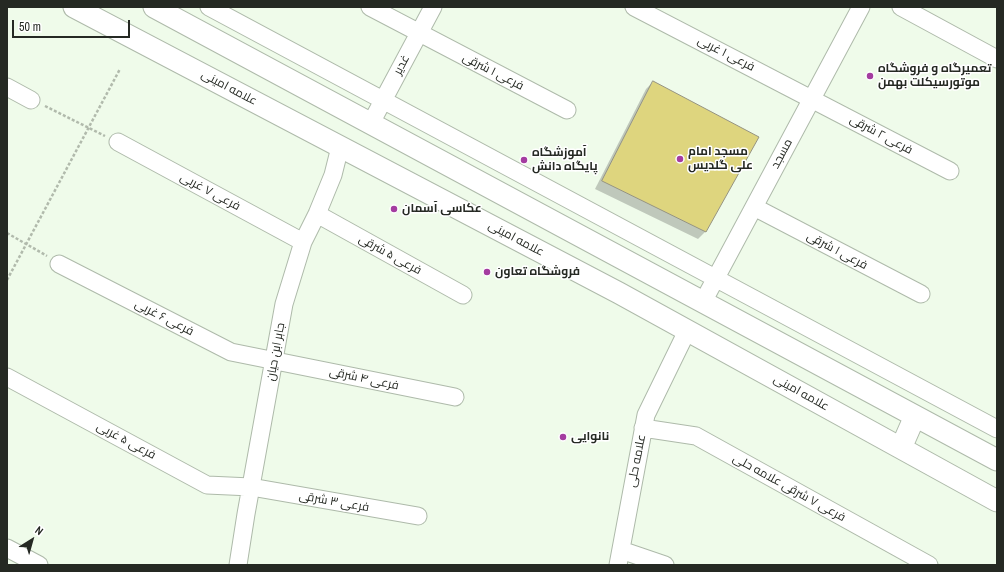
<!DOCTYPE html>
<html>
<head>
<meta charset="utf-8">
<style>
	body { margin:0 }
	#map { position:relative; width:1004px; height:572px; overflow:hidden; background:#effbea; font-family:"Archivo Narrow",sans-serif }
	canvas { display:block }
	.frame { position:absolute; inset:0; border:8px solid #252923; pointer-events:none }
	.north { position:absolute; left:12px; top:520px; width:40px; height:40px; -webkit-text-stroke:3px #fff; paint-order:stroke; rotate:37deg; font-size:11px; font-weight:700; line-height:16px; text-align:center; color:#252923 }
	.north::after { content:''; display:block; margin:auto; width:14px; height:18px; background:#252923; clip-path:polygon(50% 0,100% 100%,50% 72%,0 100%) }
	.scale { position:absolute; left:12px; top:20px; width:118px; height:18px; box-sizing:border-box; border:2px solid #252923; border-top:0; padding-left:5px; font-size:12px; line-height:14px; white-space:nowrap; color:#252923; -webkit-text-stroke:3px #fff; paint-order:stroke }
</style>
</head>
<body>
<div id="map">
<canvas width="1004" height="572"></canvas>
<div class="frame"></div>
<div class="north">N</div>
<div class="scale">50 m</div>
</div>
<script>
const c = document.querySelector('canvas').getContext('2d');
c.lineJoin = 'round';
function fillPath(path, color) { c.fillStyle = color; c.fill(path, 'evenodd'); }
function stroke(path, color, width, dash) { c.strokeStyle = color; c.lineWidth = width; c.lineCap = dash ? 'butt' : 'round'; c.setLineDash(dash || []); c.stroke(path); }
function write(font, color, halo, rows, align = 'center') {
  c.font = font + ' "Archivo Narrow",Cairo,sans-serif'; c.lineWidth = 3; c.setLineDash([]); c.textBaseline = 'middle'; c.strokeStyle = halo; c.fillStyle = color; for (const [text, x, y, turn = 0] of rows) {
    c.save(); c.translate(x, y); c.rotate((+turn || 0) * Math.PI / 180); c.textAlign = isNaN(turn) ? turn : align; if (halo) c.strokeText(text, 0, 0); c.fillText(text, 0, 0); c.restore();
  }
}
fillPath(new Path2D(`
	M653 82 706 231 698 239 595 189 646 89Z`), '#0003');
const building = new Path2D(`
	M653 81 759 137 706 232 602 181Z`);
fillPath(building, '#ded57e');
stroke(building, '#959381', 1);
const minor = new Path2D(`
	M209 7 997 429
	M370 7 567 110
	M634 7 950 171
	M901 7 997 59
	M7 87 31 100
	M371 123 433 7
	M118 142 303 242
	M754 207 921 294
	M317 214 463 295
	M59 264 231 352 455 397
	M703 302 861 7
	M7 377 207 485 251 487 418 516
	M643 428 696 436 929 565
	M7 548 39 565
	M621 550 665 565
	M238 565 246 514 284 304 303 242 317 214 333 175 340 147
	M618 565 646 415 687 331`);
const major = new Path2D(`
	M74 7 619 293 997 501
	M154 7 997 460
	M901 448 915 416`);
stroke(minor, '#aebaaa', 19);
stroke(major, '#aebaaa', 23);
stroke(new Path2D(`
	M45 106 105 136
	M7 233 47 256
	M7 280 120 69`), '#b1baac', 2.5, [3, 2]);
stroke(minor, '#fff', 17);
stroke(major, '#fff', 21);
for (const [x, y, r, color] of [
	[870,76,4,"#a43ca0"],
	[680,159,4,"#a43ca0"],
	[524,160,4,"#a43ca0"],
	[394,209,4,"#a43ca0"],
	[487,272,4,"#a43ca0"],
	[563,437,4,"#a43ca0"]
]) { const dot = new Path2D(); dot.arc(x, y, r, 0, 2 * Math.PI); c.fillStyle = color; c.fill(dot); stroke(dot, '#fff', 1.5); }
write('12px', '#252923', '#fff', [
	["فرعی ۱ غربی",726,54,27],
	["غدیر",402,65,-62],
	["فرعی ۱ شرقی",493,72,27],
	["علامه امینی",229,88,28],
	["فرعی ۲ شرقی",881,135,28],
	["مسجد",782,154,-62],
	["فرعی ۷ غربی",210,192,28],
	["علامه امینی",516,239,28],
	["فرعی ۱ شرقی",837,251,28],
	["فرعی ۵ شرقی",390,255,29],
	["فرعی ۶ غربی",164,318,27],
	["جابر ابن حیان",276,352,-80],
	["فرعی ۴ شرقی",364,379,12],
	["علامه امینی",801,393,29],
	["فرعی ۵ غربی",126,441,28],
	["علامه حلی",637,461,-79],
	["فرعی ۷ شرقی علامه حلی",789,488,29],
	["فرعی ۳ شرقی",334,502,10]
]);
write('bold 12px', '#252923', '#fff', [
	["تعمیرگاه و فروشگاه",878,69],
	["موتورسیکلت بهمن",878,83],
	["مسجد امام",688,152],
	["علی گلدیس",688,166],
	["آموزشگاه",532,153],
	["پایگاه دانش",532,167],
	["عکاسی آسمان",402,209],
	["فروشگاه تعاون",495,272],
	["نانوایی",571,437]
], 'left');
</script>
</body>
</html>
